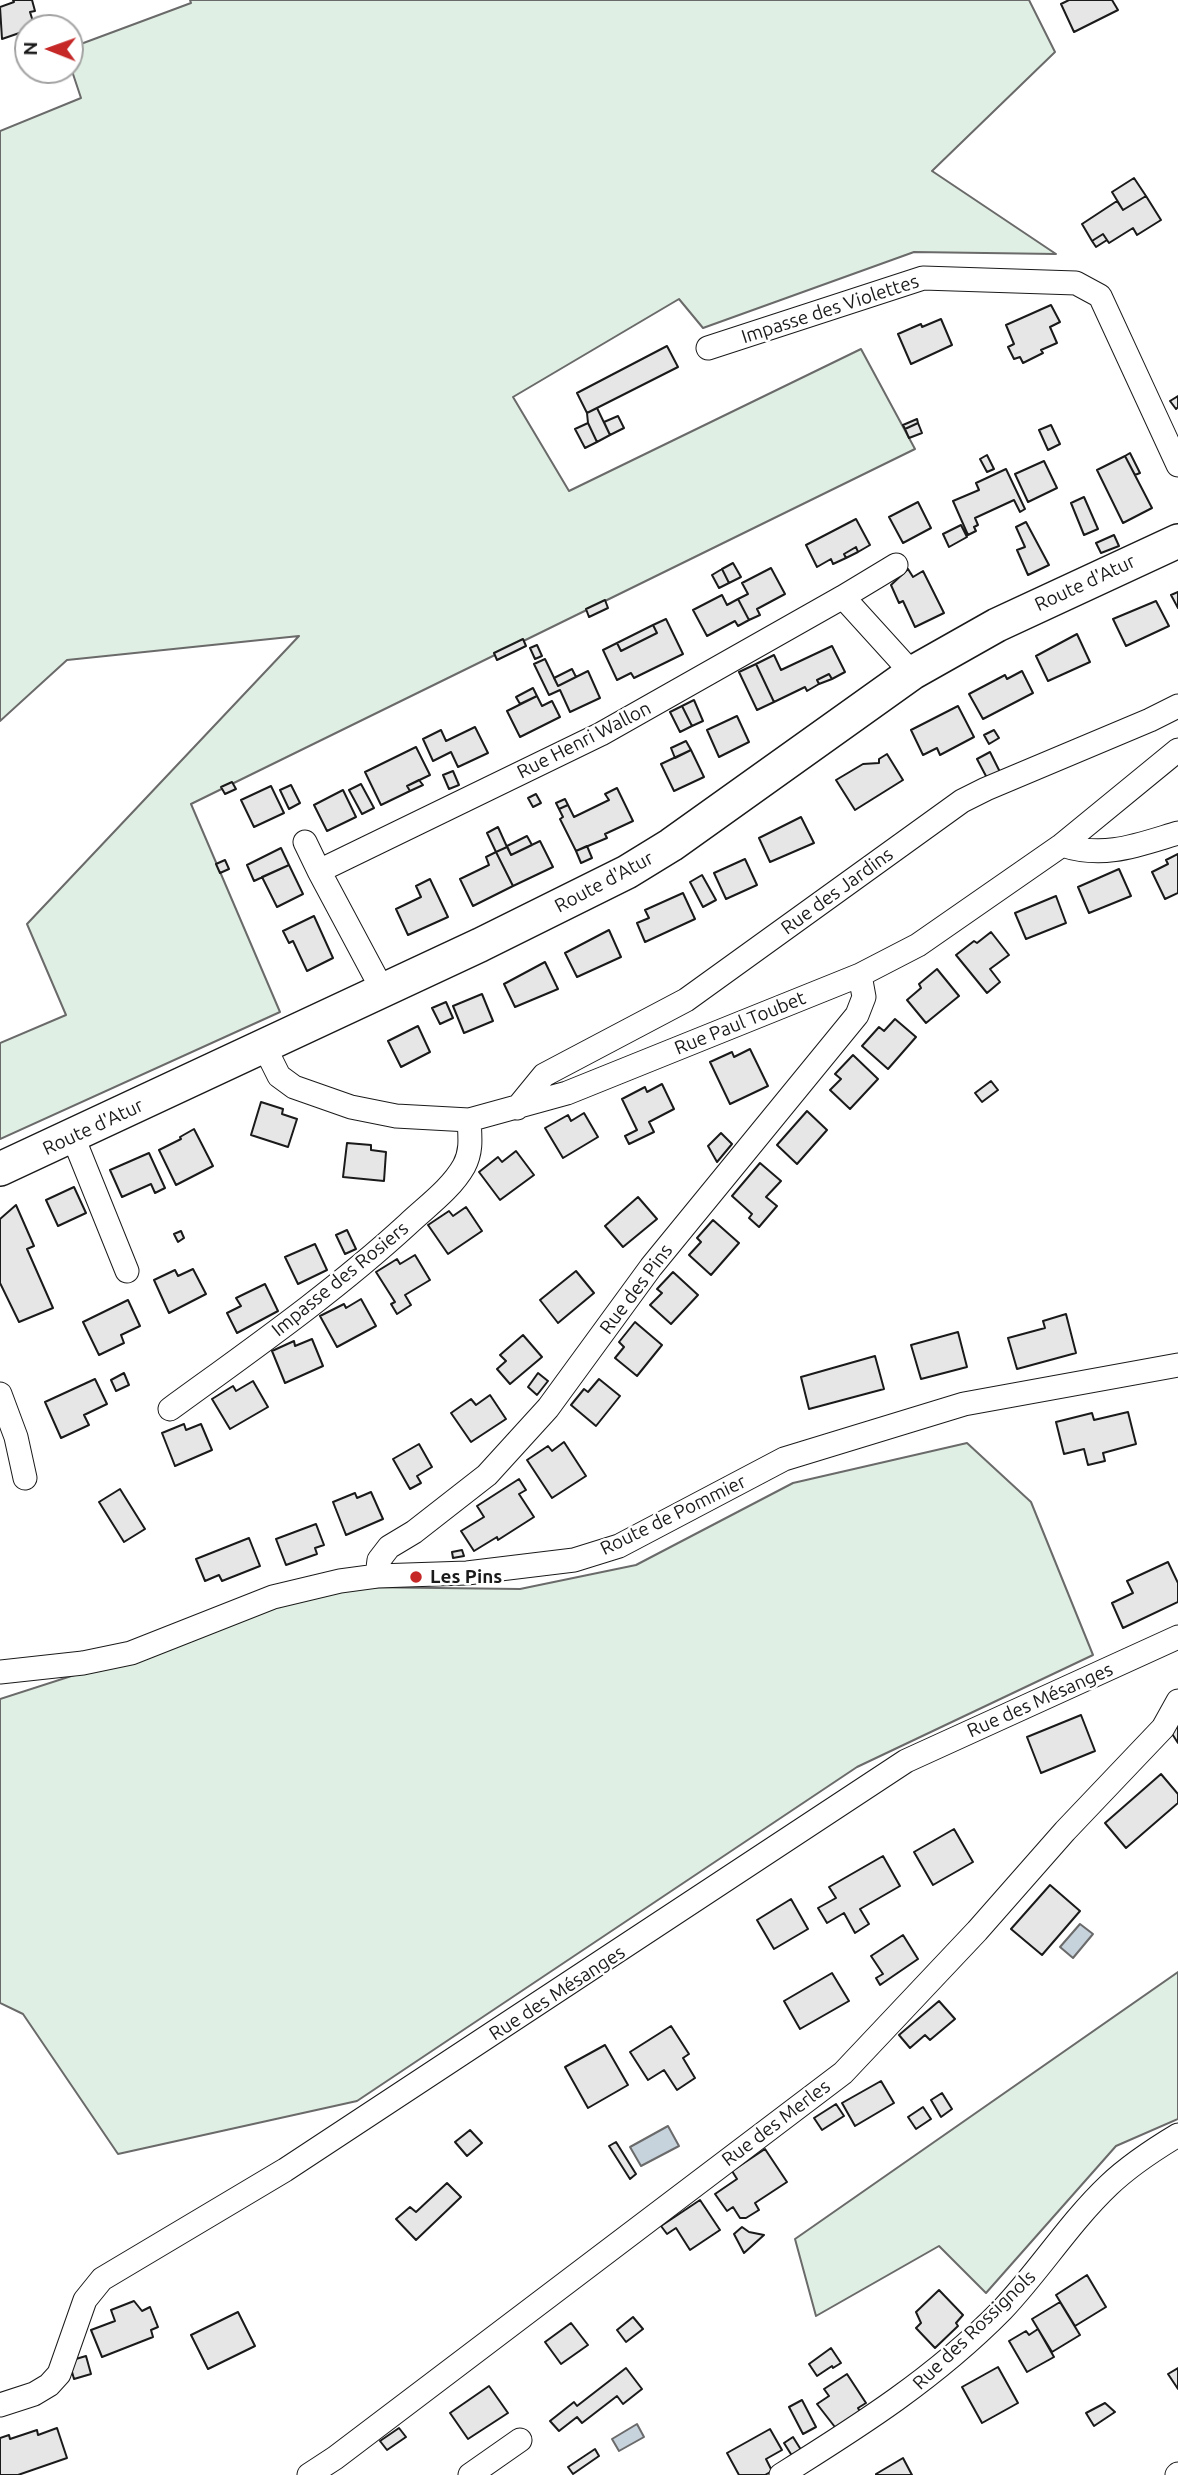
<!DOCTYPE html>
<html>
<head>
<meta charset="utf-8">
<style>
	body { margin:0 }
	#map { position:relative; width:1178px; height:2475px; overflow:hidden; background:#fff; font-family:Ubuntu,sans-serif }
	canvas { display:block }
	.north { position:absolute; left:14px; top:14px; width:70px; height:70px; box-sizing:border-box; background:#fff; border:2px solid #a3a3a3; border-radius:50%; rotate:271deg; font-size:19px; font-weight:700; line-height:28px; text-align:center; color:#1a1a1a }
	.north::after { content:''; display:block; margin:auto; width:24px; height:32px; background:#c62828; clip-path:polygon(50% 0,100% 100%,50% 72%,0 100%) }
</style>
</head>
<body>
<div id="map">
<canvas width="1178" height="2475"></canvas>
<div class="north">N</div>
</div>
<script>
const c = document.querySelector('canvas').getContext('2d');
c.lineJoin = 'round';
function fillPath(path, color) { c.fillStyle = color; c.fill(path, 'evenodd'); }
function stroke(path, color, width, dash) { c.strokeStyle = color; c.lineWidth = width; c.lineCap = dash ? 'butt' : 'round'; c.setLineDash(dash || []); c.stroke(path); }
function write(font, color, halo, rows, align = 'center') {
  c.font = font + ' Ubuntu,sans-serif'; c.lineWidth = 5; c.setLineDash([]); c.textBaseline = 'middle'; c.strokeStyle = halo; c.fillStyle = color; for (const [text, x, y, turn = 0] of rows) {
    c.save(); c.translate(x, y); c.rotate((+turn || 0) * Math.PI / 180); c.textAlign = isNaN(turn) ? turn : align; if (halo) c.strokeText(text, 0, 0); c.fillText(text, 0, 0); c.restore();
  }
}
const green = new Path2D(`
	M190 0H1029L1055 52 932 171 1056 254 914 252 703 328 679 299 513 397 569 491 861 349 915 449 191 804 280 1012 0 1139V1043L66 1015 27 924 299 636 67 660 0 721V131L81 98 70 65V48L191 3Z
	M967 1443 1031 1502 1093 1655 857 1767 357 2101 118 2154 23 2014 0 2003V1699L149 1651 256 1609 356 1587 520 1589 636 1565 793 1483Z
	M1178 1972V2119L1116 2146 986 2293 939 2246 816 2316 795 2239Z`);
fillPath(green, '#e0efe3');
stroke(green, '#6a6a6a', 2);
const water = new Path2D(`
	M1080 1924 1093 1934 1073 1958 1060 1947Z
	M668 2126 679 2146 641 2166 630 2147Z
	M637 2424 644 2437 619 2451 612 2439Z`);
fillPath(water, '#c6d2dc');
stroke(water, '#6a6a6a', 2);
const building = new Path2D(`
	M13 0H32L35 11 30 12 35 28H28V30L2 39 0 7 14 2Z
	M1069 0H1112L1118 10 1074 32 1061 4Z
	M1134 178 1146 196 1123 210 1112 192Z
	M1146 196 1161 220 1137 235 1133 228 1109 243 1103 234 1092 241 1082 224 1117 201 1123 210Z
	M1103 234 1107 240 1096 247 1092 241Z
	M1051 305 1060 322 1050 327 1057 343 1041 350 1043 353 1023 363 1020 357 1014 359 1008 347 1014 344 1006 325Z
	M941 319 952 345 911 364 898 334 921 324 922 327Z
	M667 346 678 367 587 413 577 393Z
	M1178 396V407L1176 409 1170 401Z
	M597 408 610 435 597 442 588 423 587 413Z
	M618 416 624 428 610 435 604 422Z
	M917 419 918 423 905 429 903 425Z
	M588 423 597 442 585 448 575 429Z
	M918 423 922 433 909 438 905 429Z
	M1051 425 1060 444 1048 450 1039 430Z
	M1130 453 1140 473 1135 475 1125 456Z
	M987 455 994 469 987 472 980 459Z
	M1125 456 1152 508 1123 523 1097 470Z
	M1044 461 1057 488 1028 502 1015 474Z
	M1006 469 1025 509 1020 512 1014 500 975 518 978 525 974 527 976 531 968 535 953 501 979 490 976 483Z
	M1084 497 1098 529 1084 535 1071 503Z
	M918 502 931 528 903 543 889 517Z
	M856 519 870 545 858 552 856 547 844 554 846 558 833 564 831 559 817 567 806 545Z
	M1026 522 1049 565 1028 575 1017 550 1025 547 1016 527Z
	M961 525 967 537 949 547 943 534Z
	M1114 535 1119 546 1101 553 1096 543Z
	M856 547 858 552 846 558 844 554Z
	M733 563 741 577 729 583 722 569Z
	M771 568 785 594 757 609 760 615 749 620 738 599 748 594 742 583Z
	M722 569 729 583 719 588 712 575Z
	M908 569 913 577 923 571 944 613 915 627 903 601 899 603 891 585Z
	M1178 592V608L1171 595Z
	M722 595 727 605 738 599 749 620 738 626 735 621 707 636 693 610Z
	M605 600 608 608 589 617 586 609Z
	M1156 601 1169 626 1126 646 1113 619Z
	M666 619 683 654 634 678 631 673 617 680 603 650 617 643 621 651 657 633 653 625Z
	M653 625 657 633 621 651 617 643Z
	M1077 634 1090 662 1048 681 1036 656Z
	M523 639 526 646 497 660 494 653Z
	M537 645 542 656 535 659 530 648Z
	M832 646 845 672 832 679 829 674 817 680 819 684 807 691 805 687 774 702 756 664 774 655 781 670Z
	M545 659 558 686 588 671 600 698 570 712 560 690 549 695 534 664Z
	M756 664 774 702 757 710 739 672Z
	M572 669 576 677 558 686 554 678Z
	M1022 671 1033 693 983 719 969 694 1005 675 1007 679Z
	M829 674 832 679 819 684 817 680Z
	M533 688 537 696 520 704 516 697Z
	M537 696 542 706 552 701 560 717 520 737 507 711Z
	M694 700 703 721 692 726 682 706Z
	M682 706 692 726 680 732 670 712Z
	M958 706 974 737 940 755 937 748 923 755 911 730Z
	M737 716 749 742 719 757 707 730Z
	M475 727 488 753 458 767 451 752 433 761 423 739 441 730 446 741Z
	M994 730 999 738 989 744 984 735Z
	M686 741 691 750 675 758 671 748Z
	M416 747 430 775 407 786 410 791 381 805 365 772Z
	M691 750 704 777 674 791 661 764Z
	M990 752 1000 772 987 778 977 759Z
	M887 754 903 780 855 810 836 780 863 764 879 763V759Z
	M453 771 459 785 449 789 443 775Z
	M419 780 423 785 410 791 407 786Z
	M232 782 236 789 225 794 221 787Z
	M361 784 374 808 362 814 349 790Z
	M291 785 300 803 289 809 280 790Z
	M271 786 284 813 254 827 241 800Z
	M617 788 633 821 605 834 607 838 576 851 560 819 563 817 559 809 568 805 574 817 609 800 605 794Z
	M343 790 356 817 327 831 314 805Z
	M536 794 541 803 533 807 528 798Z
	M565 799 568 805 559 809 556 803Z
	M801 817 814 843 770 862 759 838Z
	M498 827 507 847 496 852 487 833Z
	M527 836 532 845 511 855 507 846Z
	M540 841 553 867 513 886 496 852 507 847 511 855Z
	M587 846 592 858 581 863 576 851Z
	M281 848 289 865 254 881 247 865Z
	M496 852 513 886 473 906 460 879 489 865 486 857Z
	M1178 854V893L1165 899 1152 872 1168 864 1166 860Z
	M745 859 757 885 726 899 714 873Z
	M225 860 229 869 220 873 216 864Z
	M289 865 303 894 277 907 262 877Z
	M1119 869 1131 896 1089 913 1078 887Z
	M702 875 716 900 703 907 690 882Z
	M430 879 448 917 408 935 396 909 421 897 416 886Z
	M683 893 695 919 645 942 637 923 649 918 645 910Z
	M1056 896 1066 923 1026 939 1015 913Z
	M314 916 333 958 307 971 293 941 289 943 283 931Z
	M609 930 621 957 577 977 565 953Z
	M991 932 1009 955 990 969 1000 982 987 993 956 955 974 941 977 943Z
	M545 962 558 989 515 1007 504 984Z
	M937 969 959 996 926 1023 907 1000 921 988 919 984Z
	M482 994 493 1021 464 1033 453 1006Z
	M446 1002 453 1018 440 1024 432 1008Z
	M895 1019 916 1037 888 1069 862 1046 879 1027 884 1031Z
	M418 1026 430 1052 401 1067 388 1041Z
	M750 1049 768 1086 730 1104 710 1062 732 1052 734 1057Z
	M853 1055 878 1079 850 1109 830 1090 841 1079 835 1074Z
	M991 1081 998 1090 982 1102 975 1093Z
	M662 1084 674 1109 649 1122 654 1132 629 1144 625 1136 637 1130 622 1099 645 1087 647 1092Z
	M261 1102 283 1109 282 1114 297 1119 288 1147 251 1135Z
	M807 1111 827 1130 797 1164 777 1145Z
	M584 1113 598 1137 563 1158 545 1128 568 1115 571 1121Z
	M194 1129 213 1166 176 1185 159 1150 181 1139 180 1137Z
	M721 1133 732 1144 717 1162 708 1146Z
	M347 1143 371 1145V1150L386 1152 384 1181 343 1177Z
	M516 1151 534 1175 500 1200 479 1172 498 1157 502 1162Z
	M149 1153 165 1188 155 1193 151 1184 122 1197 110 1170Z
	M760 1163 781 1181 766 1197 777 1206 759 1227 749 1218 752 1214 732 1196Z
	M74 1187 86 1213 58 1226 46 1200Z
	M638 1197 657 1219 623 1247 605 1226Z
	M16 1205 34 1246 27 1249 53 1308 19 1322 0 1283V1219Z
	M466 1207 482 1231 448 1254 428 1225 449 1211 453 1216Z
	M713 1220 739 1243 711 1275 689 1255 701 1242 697 1238Z
	M347 1230 356 1249 345 1254 336 1235Z
	M181 1231 184 1238 178 1242 174 1234Z
	M315 1244 327 1270 298 1284 285 1257Z
	M415 1255 430 1280 405 1295 411 1305 397 1314 391 1304 395 1302 376 1272 397 1259 400 1264Z
	M193 1269 206 1294 169 1313 154 1280 175 1270 178 1276Z
	M576 1271 594 1293 558 1323 540 1300Z
	M673 1272 698 1295 671 1324 650 1305 662 1293 657 1289Z
	M265 1284 278 1311 237 1333 227 1313 241 1306 236 1298Z
	M361 1299 376 1326 337 1347 320 1316 344 1304 346 1308Z
	M128 1300 140 1326 121 1335 124 1343 99 1355 83 1322Z
	M1066 1314 1076 1353 1017 1369 1008 1338 1045 1328 1043 1321Z
	M635 1322 662 1345 637 1376 615 1358 624 1347 619 1342Z
	M958 1332 967 1367 921 1379 911 1345Z
	M523 1335 542 1357 510 1384 497 1369 506 1361 500 1355Z
	M312 1339 323 1366 285 1383 272 1351 294 1341 295 1346Z
	M875 1356 884 1389 809 1409 801 1377Z
	M124 1373 129 1385 116 1391 111 1380Z
	M538 1373 548 1381 537 1395 528 1387Z
	M95 1379 107 1404 84 1415 89 1425 61 1438 45 1402Z
	M599 1379 620 1396 596 1426 571 1405 584 1389 588 1392Z
	M253 1381 268 1407 230 1429 212 1399 233 1386 236 1391Z
	M490 1395 506 1419 471 1442 451 1413 471 1399 476 1405Z
	M1128 1412 1136 1444 1103 1453 1105 1461 1088 1465 1084 1449 1064 1454 1056 1422 1092 1413 1094 1420Z
	M184 1424 186 1430 201 1424 212 1450 175 1466 162 1433Z
	M564 1442 586 1476 552 1498 527 1460 548 1446 552 1451Z
	M419 1444 432 1467 417 1476 421 1483 410 1489 393 1459Z
	M519 1479 526 1490 519 1494 534 1517 498 1540 497 1537 474 1551 461 1531 484 1517 477 1506Z
	M120 1489 145 1529 124 1542 99 1502Z
	M371 1492 383 1519 346 1535 333 1502 355 1493 357 1498Z
	M316 1524 324 1545 315 1548 317 1554 286 1565 276 1539Z
	M249 1538 260 1566 222 1581 219 1575 205 1581 196 1559Z
	M462 1550 464 1556 453 1558 452 1552Z
	M1168 1562 1178 1583V1602L1123 1628 1112 1603 1133 1593 1127 1581Z
	M1081 1715 1095 1751 1041 1773 1027 1737Z
	M1178 1724V1743L1169 1729Z
	M1161 1774 1178 1794V1803L1126 1848 1105 1823Z
	M954 1829 973 1862 933 1885 914 1852Z
	M883 1856 900 1886 860 1909 869 1924 855 1933 844 1913 827 1923 818 1908 836 1898 829 1887Z
	M1050 1885 1080 1911 1042 1955 1011 1929Z
	M791 1899 808 1929 774 1949 757 1920Z
	M903 1935 918 1959 880 1985 876 1978 883 1974 871 1956Z
	M832 1973 849 2001 800 2029 784 2001Z
	M939 2001 955 2019 930 2040 925 2035 910 2048 899 2035Z
	M671 2026 689 2054 683 2058 695 2078 677 2090 664 2070 648 2080 630 2052Z
	M605 2045 628 2085 588 2108 565 2067Z
	M881 2081 894 2103 855 2126 842 2103Z
	M942 2093 952 2109 941 2117 931 2100Z
	M836 2104 844 2116 822 2130 814 2118Z
	M923 2107 931 2119 916 2129 908 2117Z
	M470 2130 482 2143 467 2156 455 2142Z
	M616 2142 636 2174 630 2179 609 2146Z
	M765 2149 787 2182 755 2203 759 2210 746 2218H740L733 2207 727 2211 715 2194 737 2179 732 2171Z
	M447 2183 461 2197 416 2240 396 2219 410 2207 416 2212Z
	M700 2200 720 2230 690 2250 676 2228 667 2234 661 2226Z
	M742 2227 749 2232 764 2235 744 2253 734 2234Z
	M1087 2275 1106 2307 1075 2326 1056 2295Z
	M939 2290 963 2315 956 2323 958 2326 935 2348 916 2328 921 2323 916 2312Z
	M134 2301 142 2311 150 2307 158 2327 151 2330 153 2337 102 2357 91 2330 115 2321 111 2310Z
	M1060 2302 1080 2335 1052 2352 1032 2319Z
	M238 2312 255 2346 208 2369 191 2335Z
	M633 2317 643 2329 626 2342 617 2330Z
	M571 2323 588 2345 561 2364 545 2342Z
	M1038 2329 1054 2357 1027 2372 1009 2341 1026 2331 1029 2335Z
	M831 2348 841 2363 833 2368 832 2366 817 2376 809 2364Z
	M86 2356 91 2374 74 2379 69 2361Z
	M998 2367 1018 2403 982 2423 962 2387Z
	M626 2368 642 2389 623 2404 617 2396 582 2423 577 2417 559 2431 550 2421 574 2402 577 2406Z
	M1178 2368V2389L1168 2374Z
	M847 2374 866 2403 858 2408 862 2415 838 2431 817 2404 829 2396 824 2389Z
	M489 2386 508 2413 468 2439 450 2413Z
	M802 2400 816 2427 803 2434 789 2407Z
	M1105 2403 1115 2412 1094 2426 1086 2413Z
	M57 2428 67 2458 18 2475H0V2438L9 2435 10 2439 37 2430 38 2435Z
	M399 2428 406 2437 387 2450 380 2441Z
	M770 2429 782 2450 766 2459 772 2471 765 2475H739L727 2453Z
	M793 2437 803 2453 794 2459 784 2443Z
	M595 2449 599 2456 573 2474 568 2467Z
	M903 2458 912 2475H876V2474Z`);
fillPath(building, '#e6e6e6');
stroke(building, '#1a1a1a', 2);
const street = new Path2D(`
	M708 348 923 278 1076 283 1100 296 1178 465
	M843 597 896 565
	M305 842 319 871
	M1062 845C1104 859 1138 845 1178 833
	M382 989 319 871 601 734 843 597 912 673
	M264 1046 279 1076 294 1087 351 1107 396 1116 469 1120 567 1093 860 975 918 945 1062 845 1178 750
	M517 1108 544 1075 686 1000 962 801 986 789 1150 720 1178 706
	M73 1137 127 1271
	M0 1394 16 1437 25 1478
	M170 1409C251 1350 334 1292 408 1224 427 1206 451 1189 464 1166 472 1151 470 1137 469 1120
	M377 1576 379 1560 389 1547 414 1532 487 1475 548 1408 651 1267 857 1015 864 997 860 975
	M0 1672 83 1663 131 1653 273 1597 340 1581 377 1576 467 1573 574 1560 619 1546 784 1459 964 1404 1178 1365
	M0 2405 34 2394 49 2385 59 2374 85 2300 102 2279 285 2170 906 1761 1178 1637
	M309 2475 335 2458 843 2073 977 1931 1065 1831 1163 1728 1178 1701
	M470 2475 520 2440
	M781 2475C861 2425 935 2378 1002 2310 1040 2270 1069 2223 1109 2185 1130 2165 1153 2150 1178 2135
	M1177 2475 1178 2474`);
const secondary = new Path2D(`
	M0 1169 480 945 627 872 671 845 912 673 997 625 1178 541`);
stroke(street, '#1a1a1a', 25);
stroke(secondary, '#1a1a1a', 36);
stroke(street, '#fff', 23);
stroke(secondary, '#fff', 33);
for (const [x, y, r, color] of [
	[416,1577,7,"#c62828"]
]) { const dot = new Path2D(); dot.arc(x, y, r, 0, 2 * Math.PI); c.fillStyle = color; c.fill(dot); stroke(dot, '#fff', 2.5); }
write('19px', '#1a1a1a', '#fff', [
	["Impasse des Violettes",830,309,-18],
	["Route d'Atur",1085,583,-25],
	["Rue Henri Wallon",584,740,-27],
	["Route d'Atur",604,882,-28],
	["Rue des Jardins",837,891,-36],
	["Rue Paul Toubet",740,1023,-22],
	["Route d'Atur",93,1127,-25],
	["Impasse des Rosiers",340,1279,-39],
	["Rue des Pins",636,1289,-53],
	["Route de Pommier",673,1515,-26],
	["Rue des Mésanges",1040,1700,-24],
	["Rue des Mésanges",557,1993,-33],
	["Rue des Merles",776,2123,-37],
	["Rue des Rossignols",974,2330,-44]
]);
write('bold 19px', '#1a1a1a', '#fff', [
	["Les Pins",430,1577]
], 'left');
</script>
</body>
</html>
